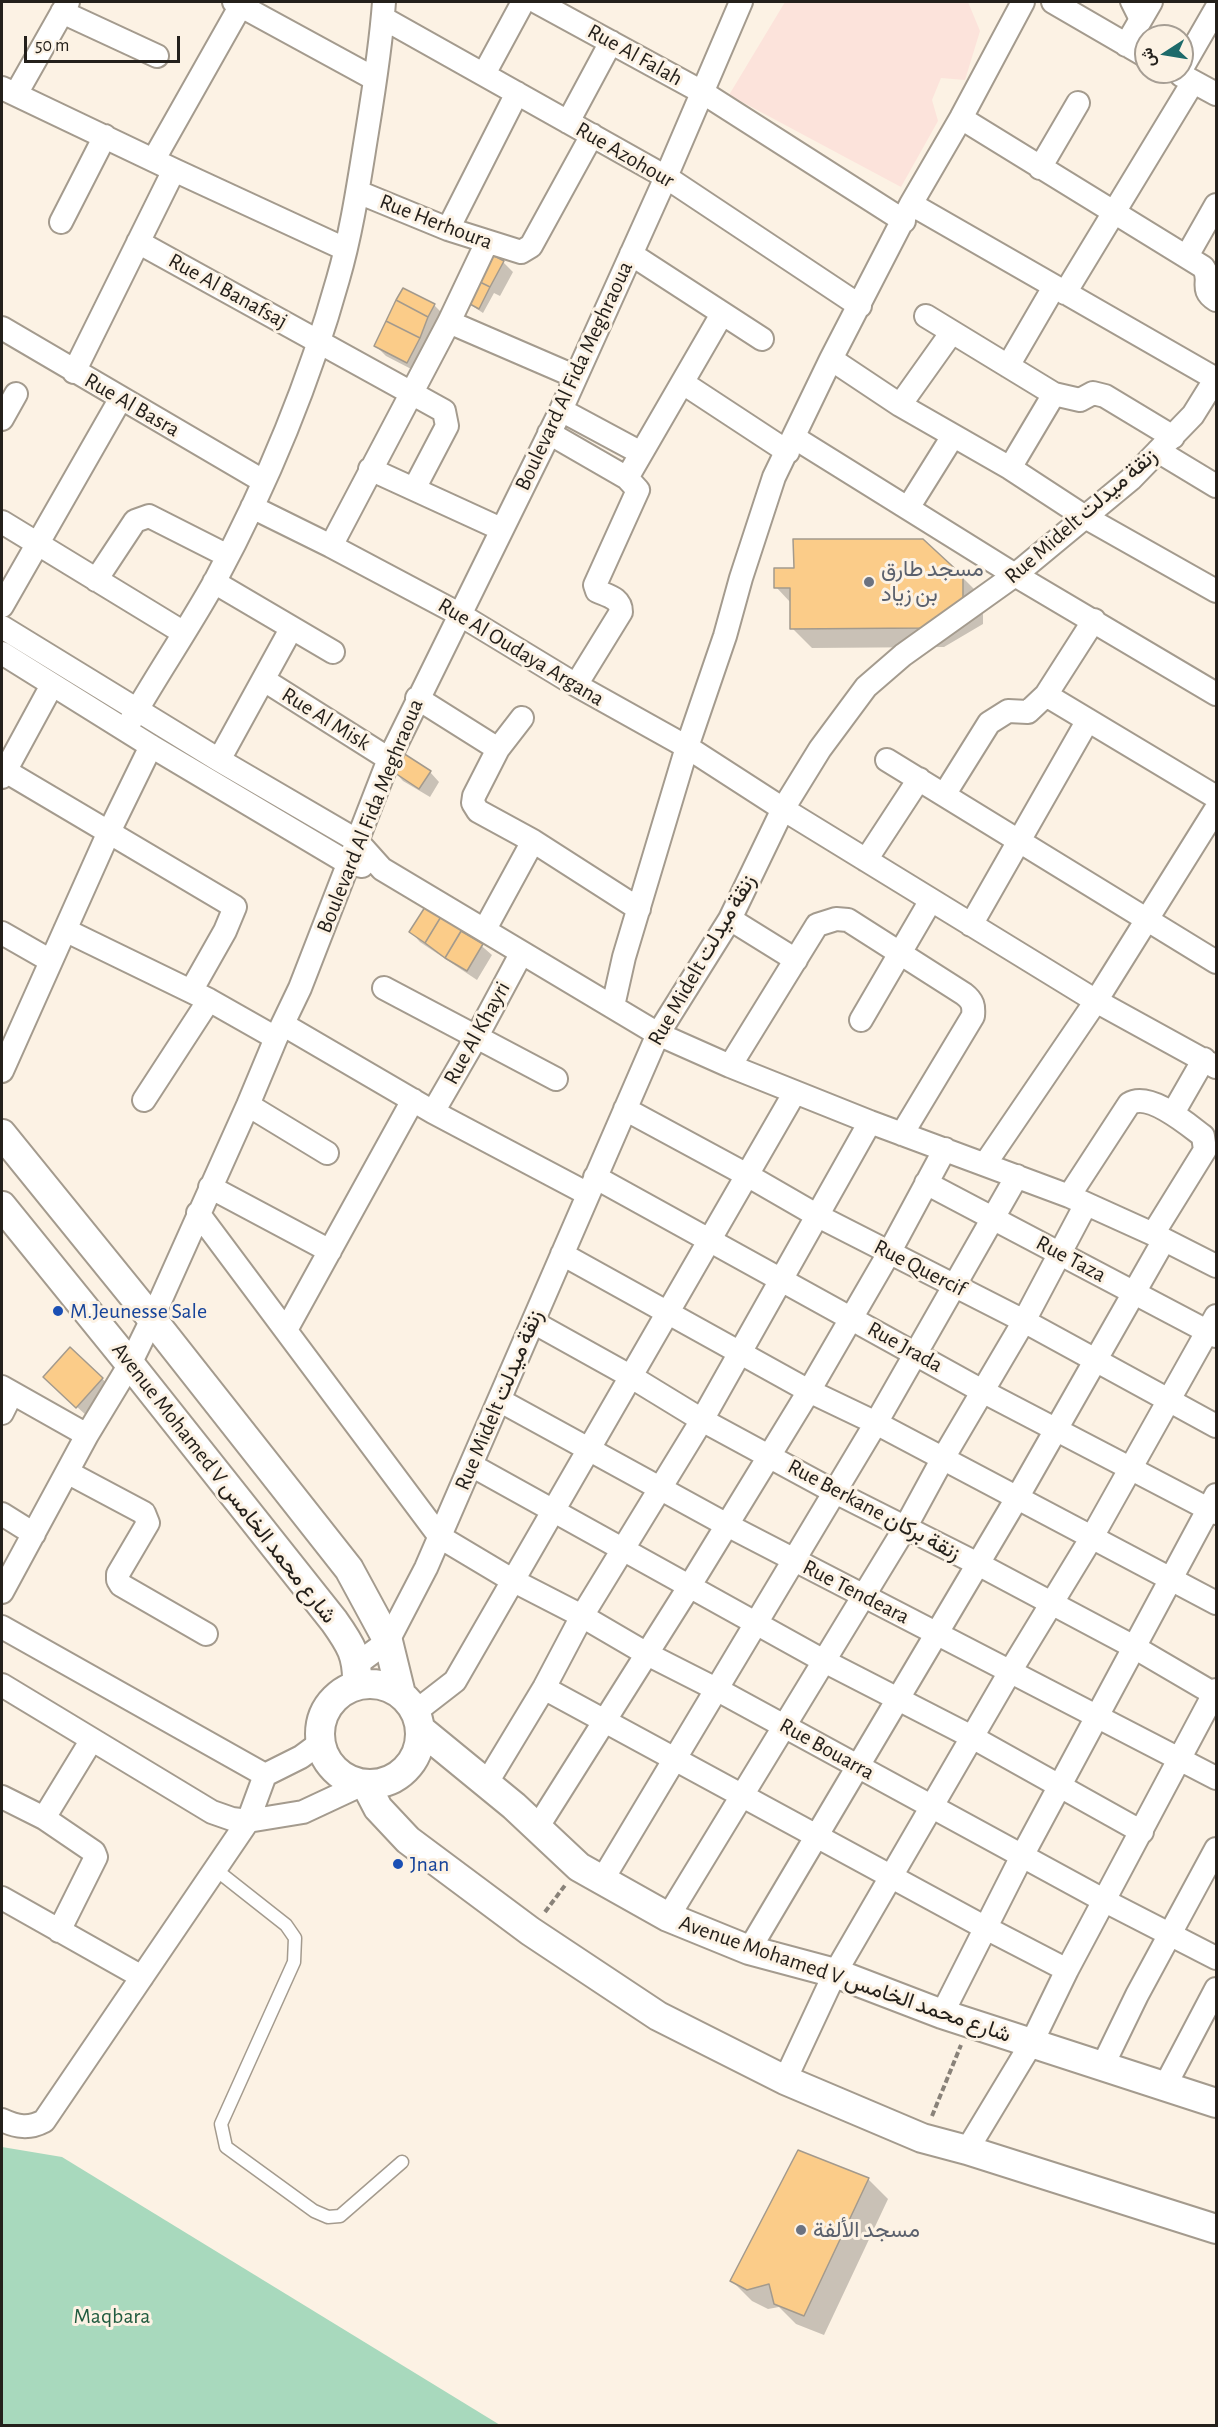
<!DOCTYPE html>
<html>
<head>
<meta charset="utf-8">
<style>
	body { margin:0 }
	#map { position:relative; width:1218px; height:2427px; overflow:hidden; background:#fcf2e4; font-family:"Alegreya Sans",Vazirmatn,sans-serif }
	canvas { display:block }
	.frame { position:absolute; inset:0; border:3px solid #24201b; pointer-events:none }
	.north { position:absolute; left:1134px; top:24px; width:60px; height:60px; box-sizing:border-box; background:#fcf2e4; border:2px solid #a69e94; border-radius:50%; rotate:258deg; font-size:16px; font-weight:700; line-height:24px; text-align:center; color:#24201b }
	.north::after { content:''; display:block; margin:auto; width:21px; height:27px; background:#1d6a6a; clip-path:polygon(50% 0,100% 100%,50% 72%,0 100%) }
	.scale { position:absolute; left:24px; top:36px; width:156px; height:27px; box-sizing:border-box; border:3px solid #24201b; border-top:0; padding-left:8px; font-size:18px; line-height:21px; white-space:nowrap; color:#24201b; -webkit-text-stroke:4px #fcf2e4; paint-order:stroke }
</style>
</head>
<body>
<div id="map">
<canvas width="1218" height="2427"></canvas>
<div class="frame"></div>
<div class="north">ش</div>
<div class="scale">50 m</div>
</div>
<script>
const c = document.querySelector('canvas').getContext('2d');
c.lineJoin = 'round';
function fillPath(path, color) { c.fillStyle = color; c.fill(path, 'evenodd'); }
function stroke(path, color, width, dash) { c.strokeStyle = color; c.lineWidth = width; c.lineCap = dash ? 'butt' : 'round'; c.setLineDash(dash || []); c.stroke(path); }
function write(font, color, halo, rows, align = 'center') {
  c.font = font + ' "Alegreya Sans",Vazirmatn,sans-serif'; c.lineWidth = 6; c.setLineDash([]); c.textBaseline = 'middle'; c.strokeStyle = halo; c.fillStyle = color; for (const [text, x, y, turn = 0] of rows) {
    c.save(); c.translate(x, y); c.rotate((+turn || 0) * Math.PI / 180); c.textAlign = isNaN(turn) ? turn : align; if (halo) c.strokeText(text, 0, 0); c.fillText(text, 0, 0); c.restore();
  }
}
fillPath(new Path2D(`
	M785 2H968L980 31 965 80 941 78 932 100 938 121 901 187 729 95Z`), '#fce3db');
fillPath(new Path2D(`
	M2 2147 62 2157 500 2425H2Z`), '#a8d9bd');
fillPath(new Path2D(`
	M503 262 513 272 500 296 494 293 483 313 468 303Z
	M434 305 444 315 417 372 386 356 376 346Z
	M962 577 983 598V624L944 647 812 648 792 628 791 603 776 587Z
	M394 771 430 772 439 782 430 797 403 781Z
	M462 929 492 955 477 980 420 942 411 932Z
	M70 1349 112 1388 87 1416 54 1386Z
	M868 2179 888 2199 824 2335 796 2324 779 2307 768 2309 752 2301 732 2281Z`), '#0003');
const building = new Path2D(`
	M485 251 504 261 490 287 472 278Z
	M472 278 490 287 479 309 461 299Z
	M403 288 435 304 428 317 396 300Z
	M396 300 428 317 420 338 386 321Z
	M386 321 420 338 407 363 374 346Z
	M793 539H923L963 576V604L924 628 790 629V588H774V568H794Z
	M403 753 431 771 419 789 392 771Z
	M427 904 442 915 425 943 409 932Z
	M442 915 463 928 445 958 425 943Z
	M461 931 483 944 467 971 445 958Z
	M70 1347 103 1378 76 1408 43 1377Z
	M798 2150 869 2178 804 2316 774 2304 769 2284 747 2290 730 2281Z`);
fillPath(building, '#fbcc89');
stroke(building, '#a39a8d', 1.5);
const service = new Path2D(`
	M215 1869 286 1925 295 1938 294 1962 221 2124 226 2147 314 2211 328 2217 340 2216 402 2162`);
const pedestrian = new Path2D(`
	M1129 2 1139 22`);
const minor = new Path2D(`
	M234 2 375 79
	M537 2 702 92 904 221
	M1053 2 1146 56
	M62 12 157 56
	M383 18 666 177 860 306
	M1126 45 1151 2
	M1182 68 1216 9
	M484 74 523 2
	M1181 75 1216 94
	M2 88 174 170 345 249
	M16 94 68 2
	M961 118 1203 267C1213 280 1198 289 1216 300
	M568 122 611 42
	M154 159 241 5
	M1040 168 1078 103
	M358 192 448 229 521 252 531 246 592 135
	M911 204 1216 379
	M61 222 105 136
	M448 229 517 93
	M138 242 444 411 447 426 414 489
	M631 254 762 339
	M1187 256 1216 205
	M1065 293 1193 82
	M926 316 1054 394 1080 400 1093 393 1105 396 1173 437
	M449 322 574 376
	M2 328 263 481
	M831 359 900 405 1010 468 1085 517 1216 591
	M1008 366 1054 287
	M74 372 174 170
	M683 383 788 452
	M900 405 952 332
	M561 410 641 453
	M2 419 16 394
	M549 433 627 478 638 490 595 585 597 591C608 596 621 598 621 612L576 685
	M795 438 1015 575 1216 694
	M1158 451 1216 486
	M1010 468 1054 394
	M370 469 501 529
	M627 478 722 314
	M252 507 331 546 459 614 576 685 687 747 783 809 1096 1001 1216 1067
	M908 508 953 436
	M2 522 184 633
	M331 546 449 322 487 242
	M96 580 135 521 149 516 228 556
	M214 582 333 652
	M2 606 121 398
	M2 627 219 760 356 840 382 869 658 1034 730 1066 870 1122 1069 1196 1153 1234 1216 1266
	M2 653 151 746 348 863 362 866
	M264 680 389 759
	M1046 695 1216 797
	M417 698 498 749
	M522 718 498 749 474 796 473 803 478 811 533 841 639 909
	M126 729C154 679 187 631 215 581 266 486 309 383 338 279 352 231 359 181 367 132 374 89 381 45 384 2
	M219 760 291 629
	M887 760 1216 962
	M2 769 235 907 225 931 191 991
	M2 777 52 685
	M944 795 989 723 1008 711 1028 712 1046 695 1094 620
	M866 860 919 779
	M730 919 796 960
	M971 925 1088 720
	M485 929 533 841
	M65 930 209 1000 276 1038
	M2 933 51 961
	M384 988 556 1079
	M613 1006 624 957 687 747 725 636 741 578 774 477 831 359 911 204 961 118 1023 2
	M861 1020 931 900
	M284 1025 433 1112 588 1194
	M730 1066 817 925 836 919 848 920 964 994C973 1001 974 1006 973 1016L902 1134
	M2 1071 108 834 151 746
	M144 1100 209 1000
	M248 1105 327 1153
	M625 1109 747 1175 818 1216 1024 1321 1216 1426
	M433 1112 477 1036 521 954
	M1173 1113 1204 1059
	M985 1164 1096 1001 1216 809
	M595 1177 984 1392 1216 1513
	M926 1183 1216 1336
	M210 1187 330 1251
	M1069 1196 1129 1104C1149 1091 1187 1124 1203 1136L1205 1150 1153 1234
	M198 1213 440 1537 512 1580 582 1616 647 1654 718 1690 1105 1901 1216 1958
	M562 1254 809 1391 876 1423 1216 1603
	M533 1322 630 1376 702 1420 833 1491 978 1564 1134 1647 1216 1695
	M286 1330 413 1100
	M2 1387 87 1435
	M499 1400 727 1525 1216 1778
	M2 1413 12 1393
	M471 1465 824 1661 972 1737 1142 1832
	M67 1472 144 1513 148 1523 118 1574V1580L121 1585 206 1634
	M2 1514 34 1534
	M2 1592 87 1435 130 1364 152 1319 248 1105 276 1038 300 988 389 759 561 410 666 177 741 2
	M2 1627 265 1775
	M357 1664 388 1641 426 1568 658 1034 730 919 783 809 820 749 866 687 903 655 1015 575 1131 479 1193 415 1216 378
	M2 1685 212 1812 232 1819 248 1821 303 1812 363 1784
	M544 1688 984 1927 1067 1970
	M415 1712 455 1681 795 1092
	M486 1784 544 1688 582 1616 702 1420 870 1122
	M2 1797 44 1818 91 1741
	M44 1818 94 1852 96 1857 59 1931
	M537 1828 689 1587 809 1391 889 1253 945 1149
	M601 1882 876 1423 1017 1176
	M2 1898 142 1977
	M668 1917 905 1528 942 1460 1024 1321 1086 1204
	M749 1950 1017 1498 1164 1240
	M942 2014 1022 1856 1216 1495
	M1103 2065 1137 1995 1216 1849
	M785 2080 835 1973 1011 1670 1092 1537 1216 1316
	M1165 2086 1216 1989
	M2 2120C17 2127 29 2129 44 2121L248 1821 265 1775 301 1757 320 1743
	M967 2150 1031 2044 1067 1970 1216 1690`);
const tertiary = new Path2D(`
	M2 1134 152 1319 349 1569 388 1641 401 1694
	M2 1206 130 1364 334 1621C351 1645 358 1656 357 1685
	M320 1734a50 50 0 1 1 100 0a50 50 0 1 1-100 0Z
	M420 1729 514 1806 579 1867 668 1917 749 1950 835 1973 942 2014 1216 2103
	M366 1785 378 1808 408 1840 530 1931 658 2016 785 2080 922 2138 967 2150 1216 2229`);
stroke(service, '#a49b8e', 15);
stroke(pedestrian, '#a49b8e', 20);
stroke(minor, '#a49b8e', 26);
stroke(tertiary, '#a49b8e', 32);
stroke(new Path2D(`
	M545 1912 566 1884
	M932 2116 961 2045`), '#898279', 4, [6, 3]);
stroke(service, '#fff', 12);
stroke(pedestrian, '#fff', 16);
stroke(minor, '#fff', 22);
stroke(tertiary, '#fff', 28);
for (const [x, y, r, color] of [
	[869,582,6,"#6b7280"],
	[58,1311,6,"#1a4fb4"],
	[398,1864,6,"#1a4fb4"],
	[801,2230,6,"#6b7280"]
]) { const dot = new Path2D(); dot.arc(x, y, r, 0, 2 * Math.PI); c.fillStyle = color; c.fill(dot); stroke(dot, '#fcf2e4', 2); }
write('22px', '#24201b', '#fcf2e4', [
	["Rue Al Falah",635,55,29],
	["Rue Azohour",625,155,30],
	["Rue Herhoura",436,222,21],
	["Rue Al Banafsaj",228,291,29],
	["Boulevard Al Fida Meghraoua",574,376,-65],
	["Rue Al Basra",132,405,30],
	["Rue Midelt زنقة ميدلت",1081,516,-41],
	["Rue Al Oudaya Argana",521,652,31],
	["Rue Al Misk",326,719,32],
	["Boulevard Al Fida Meghraoua",370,816,-68],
	["Rue Midelt زنقة ميدلت",702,960,-60],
	["Rue Al Khayri",477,1033,-61],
	["Rue Taza",1071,1259,28],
	["Rue Quercif",920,1268,27],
	["Rue Jrada",905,1347,29],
	["Rue Midelt زنقة ميدلت",499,1400,-67],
	["Avenue Mohamed V شارع محمد الخامس",224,1483,52],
	["Rue Berkane زنقة بركان",874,1510,28],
	["Rue Tendeara",856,1592,27],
	["Rue Bouarra",827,1749,29],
	["Avenue Mohamed V شارع محمد الخامس",845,1979,19]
]);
write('22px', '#5b616d', '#fcf2e4', [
	["مسجد طارق",881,569],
	["بن زياد",881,594],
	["مسجد الألفة",813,2230]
], 'left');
write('22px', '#164399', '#fcf2e4', [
	["M.Jeunesse Sale",70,1311],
	["Jnan",410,1864]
], 'left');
write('22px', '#205b3f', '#fcf2e4', [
	["Maqbara",112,2316]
]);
</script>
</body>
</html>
